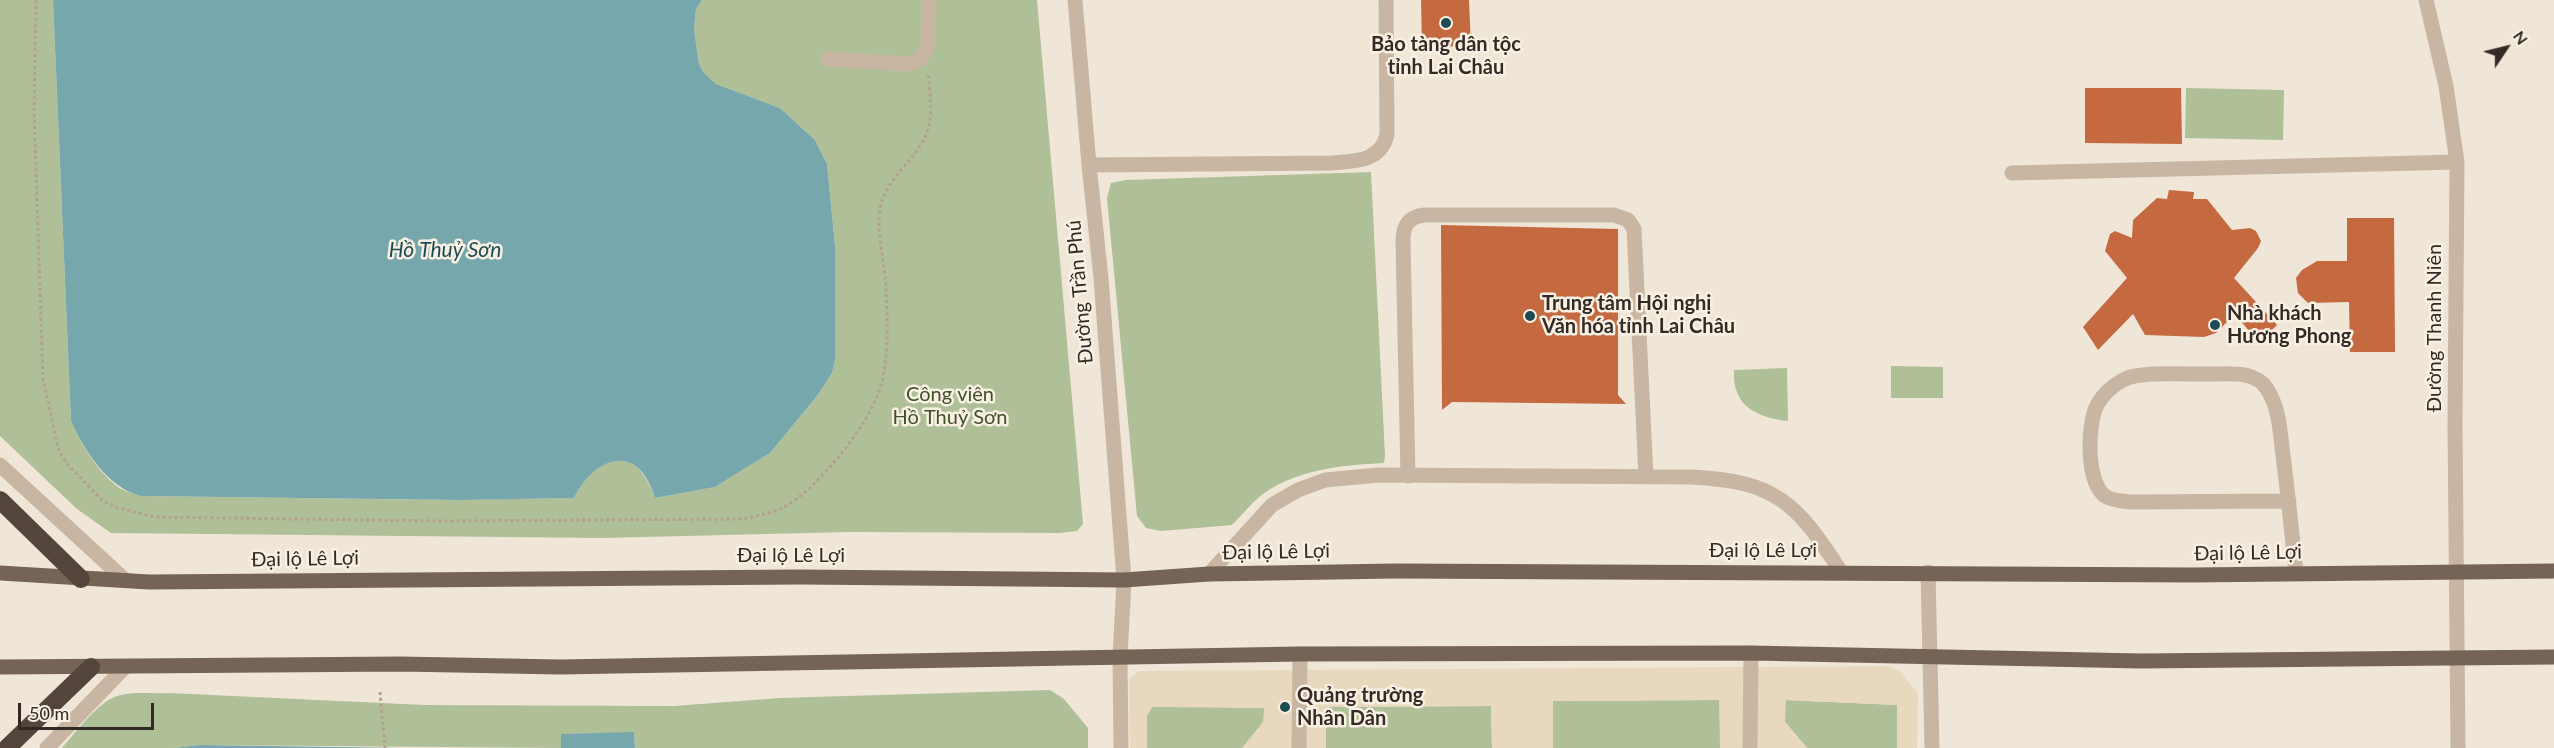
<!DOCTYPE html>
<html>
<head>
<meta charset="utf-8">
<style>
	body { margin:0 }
	#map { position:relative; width:2554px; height:748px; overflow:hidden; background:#f0e6d7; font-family:Lato,sans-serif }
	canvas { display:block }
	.north { position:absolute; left:2476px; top:18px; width:60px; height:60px; -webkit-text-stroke:4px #f8f0e3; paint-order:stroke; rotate:55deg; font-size:16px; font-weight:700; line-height:24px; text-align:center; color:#332a25 }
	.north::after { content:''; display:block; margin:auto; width:21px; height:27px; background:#332a25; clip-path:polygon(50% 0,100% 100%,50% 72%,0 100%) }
	.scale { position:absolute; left:18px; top:703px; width:136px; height:27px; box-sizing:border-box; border:3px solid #332a25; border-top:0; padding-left:8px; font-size:18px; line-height:21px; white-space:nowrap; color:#332a25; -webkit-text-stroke:4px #f8f0e3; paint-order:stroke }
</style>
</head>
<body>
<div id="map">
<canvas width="2554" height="748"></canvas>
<div class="north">N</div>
<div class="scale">50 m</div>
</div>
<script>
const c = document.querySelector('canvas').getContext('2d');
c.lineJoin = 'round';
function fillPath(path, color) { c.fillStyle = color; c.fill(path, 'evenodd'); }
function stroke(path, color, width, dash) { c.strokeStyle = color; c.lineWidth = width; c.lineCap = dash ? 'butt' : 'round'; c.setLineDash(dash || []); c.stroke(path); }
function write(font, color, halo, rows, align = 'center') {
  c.font = font + ' Lato,sans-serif'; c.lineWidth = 5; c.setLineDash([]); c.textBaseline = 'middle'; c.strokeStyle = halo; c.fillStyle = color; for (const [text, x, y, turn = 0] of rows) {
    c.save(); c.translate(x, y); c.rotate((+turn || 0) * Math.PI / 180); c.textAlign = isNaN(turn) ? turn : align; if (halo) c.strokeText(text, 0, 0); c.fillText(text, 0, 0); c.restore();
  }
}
fillPath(new Path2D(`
	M0 0H53L71 421C82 445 96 470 118 487 124 491 133 493 140 496L453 500 574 498C597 453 637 443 655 498L715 487 770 453 817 396 832 373 835 360V245L827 164 815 140 780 108 716 84 703 72 699 64 694 30 696 9 702 0H1037L1083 524 1077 531 1060 533 849 532 602 538 111 533 77 509 0 436Z
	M2186 88 2284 90 2283 140 2185 138Z
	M1371 172 1385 456 1384 463C1342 465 1291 470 1258 498 1249 506 1241 516 1232 525L1161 531 1146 528 1137 516 1107 198 1111 183 1126 180Z
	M1891 366 1943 367V398H1891Z
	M1787 368 1788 421C1756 417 1732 406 1734 370Z
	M1050 690 1064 699 1088 728V748H635L634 733 562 734 561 748 200 745 174 748H62C75 733 98 702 117 696 133 691 153 694 170 693L424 705 674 706 780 698Z
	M1720 700V748H1553V701Z
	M1785 700 1898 705 1897 748H1807L1785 722Z
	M1165 706 1264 708V722L1242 748H1147V715L1152 707Z
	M1491 706 1492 748H1326V707Z`), '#afbf98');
fillPath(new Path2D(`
	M1887 666 1899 671 1918 693 1917 748H1897V705L1786 700 1785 722 1807 748H1720L1719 700 1553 701V748H1492L1491 706 1326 707V748H1242L1263 722 1264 708 1152 707 1147 715V748H1130L1129 679 1139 671Z`), '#e8d8be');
fillPath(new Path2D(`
	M53 0H702L696 9 694 30 699 64 703 72 716 84 780 108 815 140 827 164 835 245V360L832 373 817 396 770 453 715 487 655 498C639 443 596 454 574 498L460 500 140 496C106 486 85 451 71 421Z
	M634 732 635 748H561V734Z
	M200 745 403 748H174Z`), '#76a7ad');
fillPath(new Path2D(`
	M1421 0H1469L1471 46 1422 47Z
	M2085 88H2181L2182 144 2085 143Z
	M2169 190 2194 192 2193 199H2207L2232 230 2250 228 2256 231 2261 241 2258 248 2234 278 2277 325 2259 343 2235 314 2216 333 2204 337 2145 335 2133 314 2098 350 2083 327 2127 278 2105 251 2110 234 2115 231 2132 238 2133 220 2157 198 2167 199Z
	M2347 218H2394L2395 352H2350L2349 302 2308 303 2298 293 2296 278 2302 270 2317 261H2347Z
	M1441 225 1618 229V395L1626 404 1452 402 1442 410Z`), '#c56941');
stroke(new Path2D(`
	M36 0 34 110 43 379 59 452 69 466 102 500 114 507 155 517 439 521 743 519C756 516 771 513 782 508 820 488 875 419 883 377 889 348 887 316 886 287 885 262 876 234 880 209 885 179 913 163 925 137 934 118 930 94 928 74
	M380 692 385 748`), '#b3a08e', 3, [3, 3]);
stroke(new Path2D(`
	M1075 0 1089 165 1101 278 1124 580 1120 658 1121 748
	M2426 0 2446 86 2457 162 2455 425 2458 748
	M828 59 908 64 920 60 928 46 929 0
	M1089 165 1331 163C1355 161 1380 162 1387 135L1386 0
	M2012 173 2457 162
	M0 465 125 580
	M1408 476 1403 241C1403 226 1408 217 1424 215H1614L1628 220 1634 229 1646 476
	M2289 501 2131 502C2123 501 2112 501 2105 496 2086 482 2087 425 2097 405 2103 394 2112 386 2123 380 2141 370 2191 375 2213 374 2232 374 2256 371 2267 389 2280 409 2280 433 2283 455 2288 494 2292 534 2296 573
	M1928 572 1932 748
	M1209 574 1272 505 1298 490 1325 480 1378 475 1691 477C1776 481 1797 503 1841 572
	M47 748 125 667
	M1299 748 1300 654
	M1750 748 1751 653`), '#c8b6a3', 15);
stroke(new Path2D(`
	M0 573 149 582 800 577 1124 580 1209 574 1396 571 2194 575 2554 571
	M0 667 401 664 560 667 1300 654 1751 653 2141 661 2554 657`), '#756356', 15);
stroke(new Path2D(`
	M0 500 81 579
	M7 748 91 667`), '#54453c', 18);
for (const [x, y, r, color] of [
	[1446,23,6,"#1c4c53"],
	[1530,316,6,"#1c4c53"],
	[2215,325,6,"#1c4c53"],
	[1285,707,6,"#1c4c53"]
]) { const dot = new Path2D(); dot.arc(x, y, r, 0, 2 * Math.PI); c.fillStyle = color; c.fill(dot); stroke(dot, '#f8f0e3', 2); }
write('bold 20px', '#332a25', '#f8f0e3', [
	["Bảo tàng dân tộc",1446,45,"center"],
	["tỉnh Lai Châu",1446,68,"center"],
	["Trung tâm Hội nghị",1542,304],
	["Văn hóa tỉnh Lai Châu",1542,327],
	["Nhà khách",2227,314],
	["Hương Phong",2227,337],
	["Quảng trường",1297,696],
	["Nhân Dân",1297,719]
], 'left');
write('20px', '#332a25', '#f8f0e3', [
	["Đường Trần Phú",1080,292,-95],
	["Đường Thanh Niên",2435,328,-90],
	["Đại lộ Lê Lợi",1763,551],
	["Đại lộ Lê Lợi",1276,552,-1],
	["Đại lộ Lê Lợi",2248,553,-1],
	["Đại lộ Lê Lợi",791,556],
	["Đại lộ Lê Lợi",305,559,-1]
]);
write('20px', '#405129', '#f8f0e3', [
	["Công viên",950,395],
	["Hồ Thuỷ Sơn",950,418]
]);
write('italic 21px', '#1c4c53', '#f8f0e3', [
	["Hồ Thuỷ Sơn",445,250]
]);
</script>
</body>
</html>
